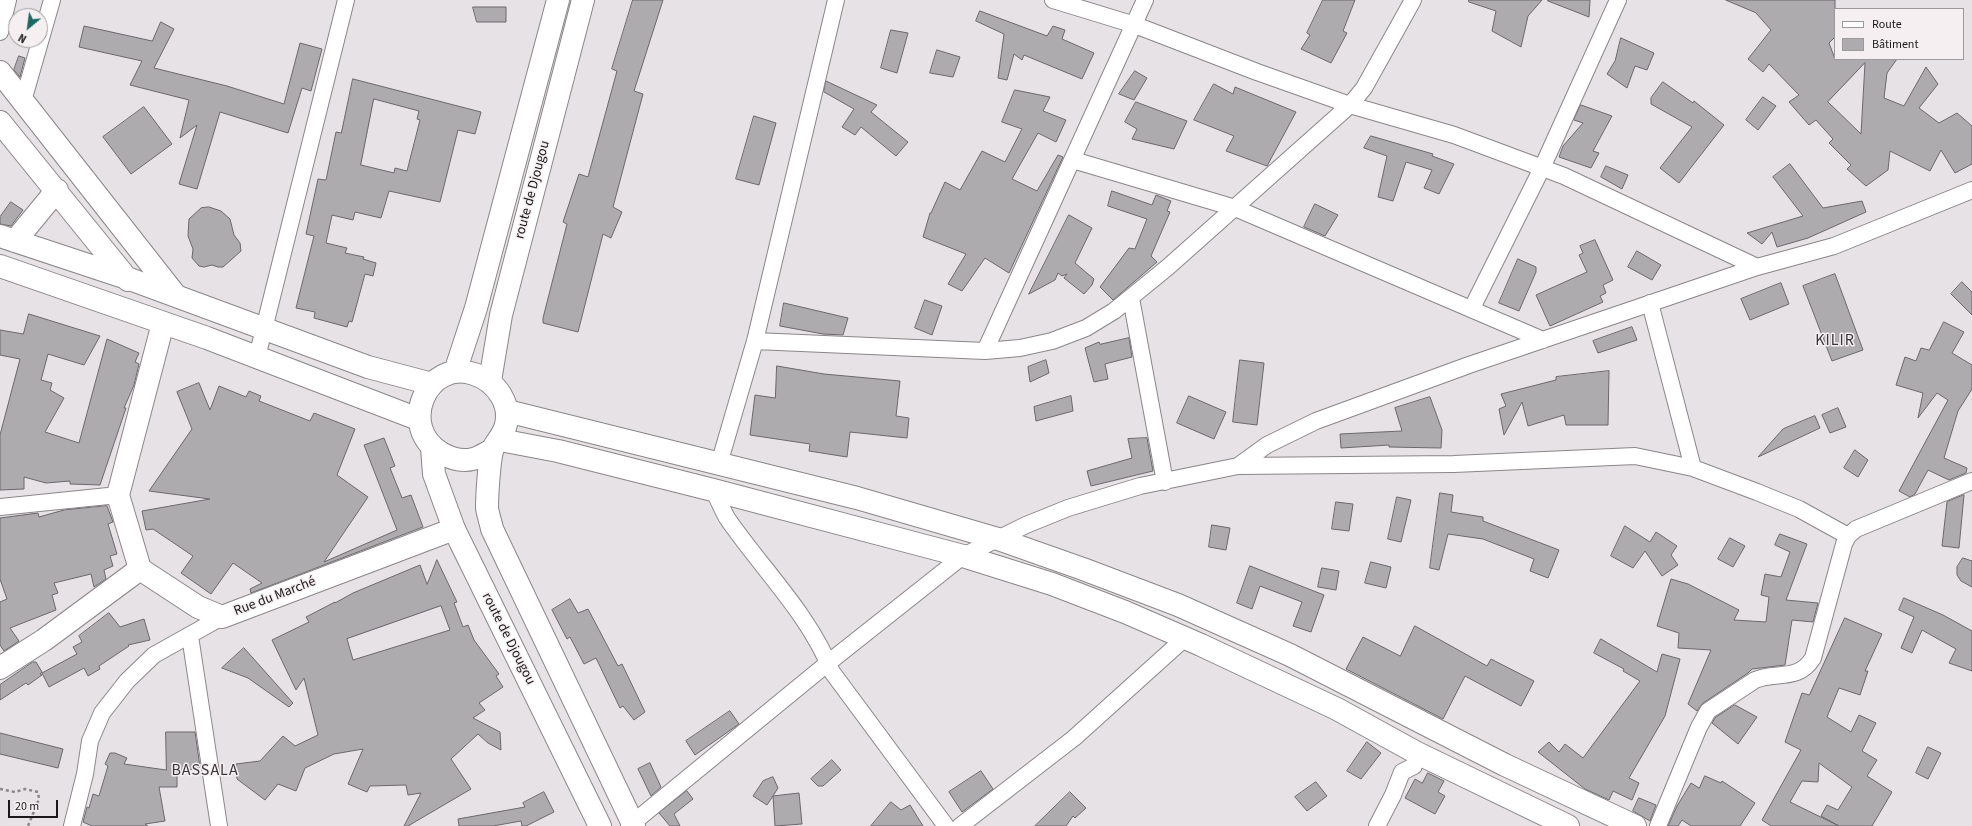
<!DOCTYPE html>
<html>
<head>
<meta charset="utf-8">
<style>
	body { margin:0 }
	#map { position:relative; width:1972px; height:826px; overflow:hidden; background:#e7e2e5; font-family:"Source Sans 3",sans-serif }
	canvas { display:block }
	.legend { position:absolute; left:1834px; top:8px; width:130px; height:52px; box-sizing:border-box; background:#f5eff2; border:1px solid #9d999b; margin:0; padding:5px 7px; list-style:none; font-size:12px; color:#1a1819 }
	.legend li { display:flex; align-items:center; gap:8px; height:20px }
	.legend b { width:20px; border:1px solid #9d999b }
	.north { position:absolute; left:8px; top:8px; width:40px; height:40px; box-sizing:border-box; background:#f5eff2; border:1px solid #9d999b; border-radius:50%; rotate:209deg; font-size:11px; font-weight:700; line-height:16px; text-align:center; color:#1a1819 }
	.north::after { content:''; display:block; margin:auto; width:14px; height:18px; background:#1b6762; clip-path:polygon(50% 0,100% 100%,50% 72%,0 100%) }
	.scale { position:absolute; left:8px; top:800px; width:50px; height:18px; box-sizing:border-box; border:2px solid #1a1819; border-top:0; padding-left:5px; font-size:12px; line-height:14px; white-space:nowrap; color:#1a1819; -webkit-text-stroke:3px #f5eff2; paint-order:stroke }
</style>
</head>
<body>
<div id="map">
<canvas width="1972" height="826"></canvas>
<ul class="legend">
<li><b style="height:5px;background:#fff"></b>Route</li>
<li><b style="height:11px;background:#aeabaf"></b>Bâtiment</li>
</ul>
<div class="north">N</div>
<div class="scale">20 m</div>
</div>
<script>
const c = document.querySelector('canvas').getContext('2d');
c.lineJoin = 'round';
function fillPath(path, color) { c.fillStyle = color; c.fill(path, 'evenodd'); }
function stroke(path, color, width, dash) { c.strokeStyle = color; c.lineWidth = width; c.lineCap = dash ? 'butt' : 'round'; c.setLineDash(dash || []); c.stroke(path); }
function write(font, color, halo, rows, align = 'center') {
  c.font = font + ' "Source Sans 3",sans-serif'; c.lineWidth = 3; c.setLineDash([]); c.textBaseline = 'middle'; c.strokeStyle = halo; c.fillStyle = color; for (const [text, x, y, turn = 0] of rows) {
    c.save(); c.translate(x, y); c.rotate((+turn || 0) * Math.PI / 180); c.textAlign = isNaN(turn) ? turn : align; if (halo) c.strokeText(text, 0, 0); c.fillText(text, 0, 0); c.restore();
  }
}
const building = new Path2D(`
	M633 0H663L634 91 643 94 613 207 622 212 611 238 603 234 578 332 543 323V318L567 224 563 222 579 174 588 177 617 71 612 69Z
	M1323 0H1355L1343 31 1347 33 1331 63 1301 49 1310 35 1307 33Z
	M1469 0H1542L1528 16 1521 47 1492 31 1496 11 1469 2Z
	M1548 0H1590L1589 17 1548 1Z
	M1726 0H1835V37L1829 43 1835 59H1897L1887 73 1884 98 1904 106 1926 67 1938 84 1919 108 1939 123 1957 113 1972 126V164L1955 173 1941 150 1930 171 1890 151 1888 170 1866 186 1847 169 1851 165 1829 143 1833 139 1816 120 1809 125 1789 102 1799 95 1769 64 1763 72 1748 59 1771 30 1756 13ZM1865 63 1861 134 1828 102Z
	M473 7H506V22H477Z
	M980 11 1047 36 1053 26 1065 30 1062 39 1094 53 1082 79 1024 55 1022 60 1014 54 1007 80 998 78 1004 34 976 21Z
	M161 22 174 29 154 68 227 86 284 104 300 43 322 49 311 91 302 88 288 133 220 112 197 189 179 184 197 125 180 138 189 100 130 85 142 61 79 47 84 26 152 41Z
	M891 30 908 33 897 73 881 68Z
	M1621 38 1654 53 1647 70 1635 66 1627 88 1607 74 1615 61Z
	M937 50 960 57 953 77 930 73Z
	M19 56 25 58 20 77 14 70Z
	M1135 71 1147 78 1134 100 1119 94Z
	M353 79 481 112 475 134 458 130 440 202 389 191 381 218 355 212 353 220 332 215 326 243 347 248 345 253 364 257 363 259 376 263 373 276 365 274 352 322 349 321 347 327 314 318 315 312 296 308 314 236 306 234 318 179 326 180 336 132 341 133ZM374 99 419 111 417 119 420 120 407 171 395 168 394 173 361 165Z
	M826 81 877 105 871 112 908 142 896 156 861 127 855 135 842 127 854 109 824 92Z
	M1663 82 1693 103 1694 101 1724 125 1679 183 1660 168 1692 127 1651 104V98Z
	M1214 84 1233 94 1235 87 1296 112 1267 166 1226 151 1234 136 1194 120Z
	M1015 90 1050 97 1043 111 1066 120 1056 142 1038 133 1012 179 1037 191 1058 155 1063 157 1009 273 985 258 962 291 948 284 966 254 923 237 930 213H931L945 182 960 190 982 151 1005 162 1022 129 1002 122Z
	M1763 97 1776 106 1758 130 1746 120Z
	M1136 102 1187 121 1174 149 1132 139 1137 129 1125 122Z
	M1581 105 1612 116 1593 151 1599 153 1591 168 1559 157 1563 146 1583 123 1574 120Z
	M144 107 172 144 131 174 103 137Z
	M754 116 776 123 759 185 736 179Z
	M1371 136 1433 154 1432 156 1454 164 1439 194 1424 188 1432 170 1406 162 1393 201 1378 197 1387 156 1364 148Z
	M1790 164 1823 208 1862 201 1866 212 1808 238 1777 247 1772 232 1762 244 1747 233 1803 216 1773 177Z
	M1606 166 1628 175 1622 189 1601 177Z
	M1112 191 1152 205 1156 195 1171 201 1167 211 1170 212 1151 256 1157 262 1113 300 1100 287 1129 248 1135 249 1147 219 1108 206Z
	M11 202 23 210 11 226 0 224V217Z
	M1315 204 1338 215 1325 236 1304 227Z
	M209 207 221 211 230 219 234 235 240 243 241 251 223 267H218L212 265 204 267 199 266 192 258 193 249 188 236 189 219 201 208Z
	M1069 215 1092 228 1075 263 1094 279 1092 285 1084 294 1064 278 1067 274 1062 276 1058 273 1055 280 1029 294Z
	M1595 240 1613 280 1603 285 1606 293 1600 296 1603 302 1550 326 1536 295 1587 272 1579 255 1583 253 1580 246Z
	M1637 251 1661 265 1652 280 1628 267Z
	M1518 259 1536 267V272L1519 311 1499 303Z
	M1835 274 1863 350 1832 361 1803 286Z
	M1962 282 1972 292V315L1951 294Z
	M1781 283 1789 304 1750 320 1741 299Z
	M925 300 942 306 932 335 915 328Z
	M784 303 848 318 843 335 823 334 780 326Z
	M29 314 100 336 84 365 48 354 41 380 52 383 50 390 64 398 45 432 79 443 107 339 139 353 135 362 139 364 134 385 124 408H126L100 485 70 484V481L46 483 24 477V489L0 490V435L20 359 0 355V330L23 334Z
	M1944 322 1964 332 1952 353 1972 365V389L1958 411 1944 458 1967 468 1966 473 1949 480 1928 470 1915 494 1910 497 1899 491 1948 400 1937 393 1918 418 1923 393 1896 385 1905 357 1916 361 1921 348 1929 350Z
	M1632 327 1637 340 1598 353 1593 341Z
	M1129 338 1132 357 1105 364 1108 379 1094 382 1085 348 1099 342 1100 344Z
	M1046 360 1049 373 1030 382 1028 367Z
	M1240 360 1264 363 1257 425 1233 422Z
	M777 366 824 374 900 381 896 416 909 418 907 438 850 432 847 457 809 451 810 444 750 435 755 395 775 398Z
	M1609 371 1608 425H1566L1564 415 1528 426 1522 402 1504 435 1499 409 1506 406 1501 394 1556 380V377Z
	M199 383 210 410 219 386 246 397 249 391 261 396 259 401 310 421 314 413 355 429 337 475 368 497 324 562 397 530 364 445 384 438 395 466 390 468 402 498 411 495 423 527 251 593 250 589 262 583 233 563 211 594 181 573 193 556 153 529 146 530 142 511 210 499 149 491 192 429 177 392Z
	M1071 396 1073 411 1036 421 1034 407Z
	M1189 396 1226 412 1214 439 1177 423Z
	M1430 397 1442 430 1441 448 1389 447V445L1341 448 1340 434 1402 431 1395 408Z
	M1838 408 1846 427 1830 433 1822 415Z
	M1815 416 1820 428 1758 457 1783 429Z
	M1147 438 1153 471 1091 486 1087 471 1132 458 1128 439Z
	M1855 450 1868 460 1858 477 1844 468Z
	M1440 493 1453 495 1451 512 1483 517V521L1559 550 1548 578 1530 571 1534 559 1483 539 1448 534 1439 570 1430 568Z
	M1964 495 1959 548 1942 546 1947 502Z
	M1397 497 1411 500 1401 542 1388 539Z
	M1336 502 1353 504 1349 531 1332 529Z
	M107 506 113 522 108 524 117 554 110 556 113 566 104 570 106 579 94 587 91 574 54 583 58 593 52 595 56 610 10 628 19 641 4 651 0 645V602L7 599 0 579V518L38 513 39 517 64 510Z
	M1212 525 1230 528 1226 550 1209 547Z
	M1625 526 1650 542 1656 532 1677 546 1671 555 1678 565 1662 576 1645 551 1633 568 1611 556Z
	M1780 534 1807 544 1786 600 1818 603 1813 622 1792 620 1785 665 1752 669 1748 673 1703 703 1697 711 1688 704 1711 650 1678 648 1679 633 1657 626 1671 579 1688 584 1739 610 1734 620 1766 622 1769 597 1761 595 1765 574 1781 577 1790 552 1775 545Z
	M1730 538 1745 546 1733 567 1718 559Z
	M1963 558 1972 561V587L1961 581 1957 575V567Z
	M437 560 457 602 454 603 463 627 468 625 474 640 499 674 496 676 503 687 479 703 485 710 473 718 500 732 501 750 488 743 478 734 451 759 471 789 408 826H404L421 793 408 795 406 785 370 786 367 792 348 784 363 749 334 754 305 768 296 791 278 784 265 800 237 779 236 764 260 761 283 736 295 746 318 735 304 678 296 690 272 640 309 622 306 617 335 602V603L353 593 420 565 427 584ZM441 606 450 630 353 660 347 639Z
	M1371 562 1391 567 1386 588 1365 583Z
	M1250 566 1324 595 1311 632 1293 626 1302 602 1260 586 1252 609 1237 603Z
	M1322 568 1339 571 1336 590 1318 587Z
	M1904 598 1943 615 1972 631V671L1949 663 1956 649 1922 630 1912 653 1901 648 1914 617 1899 610Z
	M570 599 578 613 588 609 618 666 622 664 645 712 634 720 623 706 620 708 596 658 584 664 570 637 567 639 552 610Z
	M109 613 120 627 144 619 150 640 128 645 129 646 99 666 100 669 88 676 84 668 49 687 42 673 77 654 73 647 82 642 79 636Z
	M1845 618 1882 634 1865 671H1868L1860 695 1839 688 1827 717 1851 732 1859 715 1876 723 1862 751 1877 760 1867 776 1892 792 1872 826H1839L1821 816 1827 805 1838 810 1852 787 1819 763 1818 782 1802 781 1790 802 1839 826H1771L1762 820 1801 750 1785 742 1802 693 1809 695Z
	M1415 626 1487 666 1491 659 1534 681 1521 706 1465 676 1443 719 1346 669 1363 637 1400 656Z
	M1601 639 1657 672 1662 654 1680 659 1665 716 1629 778 1639 783 1632 800 1613 791 1609 800 1585 789 1538 752 1549 742 1559 752 1565 744 1583 758 1640 681 1623 671 1624 669 1594 653Z
	M244 648 293 703 289 707 248 678 222 668Z
	M33 662H36L42 672 40 674 42 675 28 685 26 683 0 700V685Z
	M1735 705 1757 717 1738 744 1712 723 1715 718Z
	M730 711 739 724 695 755 686 741Z
	M166 732H195L200 767 177 773V787H159L165 821 145 824 148 826H92L83 822 87 807 89 808 93 794 99 796 108 766 105 764 110 753H115L127 758 124 764 166 770Z
	M0 733 63 749 58 768 0 754Z
	M1367 742 1381 753 1361 779 1347 771Z
	M1928 747 1941 753 1928 779 1916 773Z
	M832 760 841 770 823 786H818L811 779Z
	M650 763 661 787 651 796 638 769Z
	M981 771 993 789 962 812 949 792Z
	M1428 773 1444 781 1438 792 1445 796 1435 814 1405 798 1415 779 1422 783Z
	M1705 776 1721 783 1722 781 1755 803 1740 826H1691L1682 820 1678 826H1668L1677 806 1691 783 1699 788Z
	M773 777 778 788 773 796 799 793 802 824 775 826 773 796 767 805 753 796 763 781Z
	M1316 782 1327 796 1307 811 1295 797Z
	M687 791 693 799 674 814 680 826H670L659 813Z
	M544 792 554 812 526 826H522L521 821 493 826H459L458 819 525 807 523 803Z
	M1070 792 1086 808 1075 818 1073 816 1066 826H1035Z
	M1639 798 1656 805 1650 821 1633 811Z
	M891 802 901 810 910 805 923 826H871Z`);
fillPath(building, '#aeabaf');
stroke(building, '#6a686c', 1);
const minor = new Path2D(`
	M1053 0 1135 25 1257 72 1350 105 1454 135 1564 176 1757 267
	M0 32 8 0
	M23 101 52 0
	M1073 160 1235 208 1543 340
	M1131 298 1165 482
	M1650 303 1693 468
	M1472 308 1542 168 1618 0
	M755 341 985 351 1020 348 1052 341 1086 328 1114 311 1168 267 1350 105 1364 88 1413 0
	M985 351 1145 0
	M257 357 346 0
	M719 464 755 341 836 0
	M1238 466 1267 445 1316 421 1469 365 1757 267 1834 246 1972 190
	M713 490C718 499 722 509 727 518 762 569 809 614 832 672L946 826
	M0 507 118 495
	M190 636 219 826
	M72 826 85 774 90 741 102 713 127 681 154 655 222 617
	M629 826 828 663 963 556 1026 525 1068 508 1140 486 1238 466 1454 464 1635 456 1693 468 1757 492 1799 509 1848 536
	M960 826 1074 738 1185 638
	M1377 826 1393 795 1402 772 1414 766 1417 753
	M1658 826 1699 727 1708 711 1755 680C1776 671 1798 682 1813 658L1844 544 1848 536 1856 529 1972 481`);
const primary = new Path2D(`
	M0 72 176 296
	M0 122 128 280
	M0 236 127 278 368 367 432 384
	M15 241 57 190
	M0 266 207 338 418 419
	M163 323 118 495 140 569 198 607 222 617 454 529
	M507 411 857 498 998 539 1083 569 1178 605 1290 655 1505 765 1635 826
	M500 440 558 451 713 490 963 556 1052 584 1125 612 1201 645 1337 709 1417 753 1568 826
	M0 668 44 640 140 569`);
const trunk = new Path2D(`
	M455 372 476 308 558 0
	M490 381 501 315 583 0
	M432 448 434 474 454 529 600 826
	M492 450C486 453 479 458 473 459 462 462 450 458 441 453 397 427 427 358 474 374 496 381 513 405 505 428 502 437 493 446 492 451 489 462 487 497 487 508 488 515 491 523 492 529L634 826`);
stroke(minor, '#8b8688', 18);
stroke(primary, '#8b8688', 24);
stroke(trunk, '#8b8688', 24);
stroke(new Path2D(`
	M0 789 15 792 25 789 38 792 39 799 28 826`), '#898688', 2.5, [3, 3]);
stroke(minor, '#fff', 16);
stroke(primary, '#fff', 22);
stroke(trunk, '#fff', 22);
write('14px', '#1a1819', '#f5eff2', [
	["route de Djougou",533,190,-75],
	["Rue du Marché",275,597,-21],
	["route de Djougou",508,639,63]
]);
c.letterSpacing = '1px';
write('16px', '#383336', '#f5eff2', [
	["KILIR",1835,341],
	["BASSALA",205,771]
]);
c.letterSpacing = '0px';
</script>
</body>
</html>
